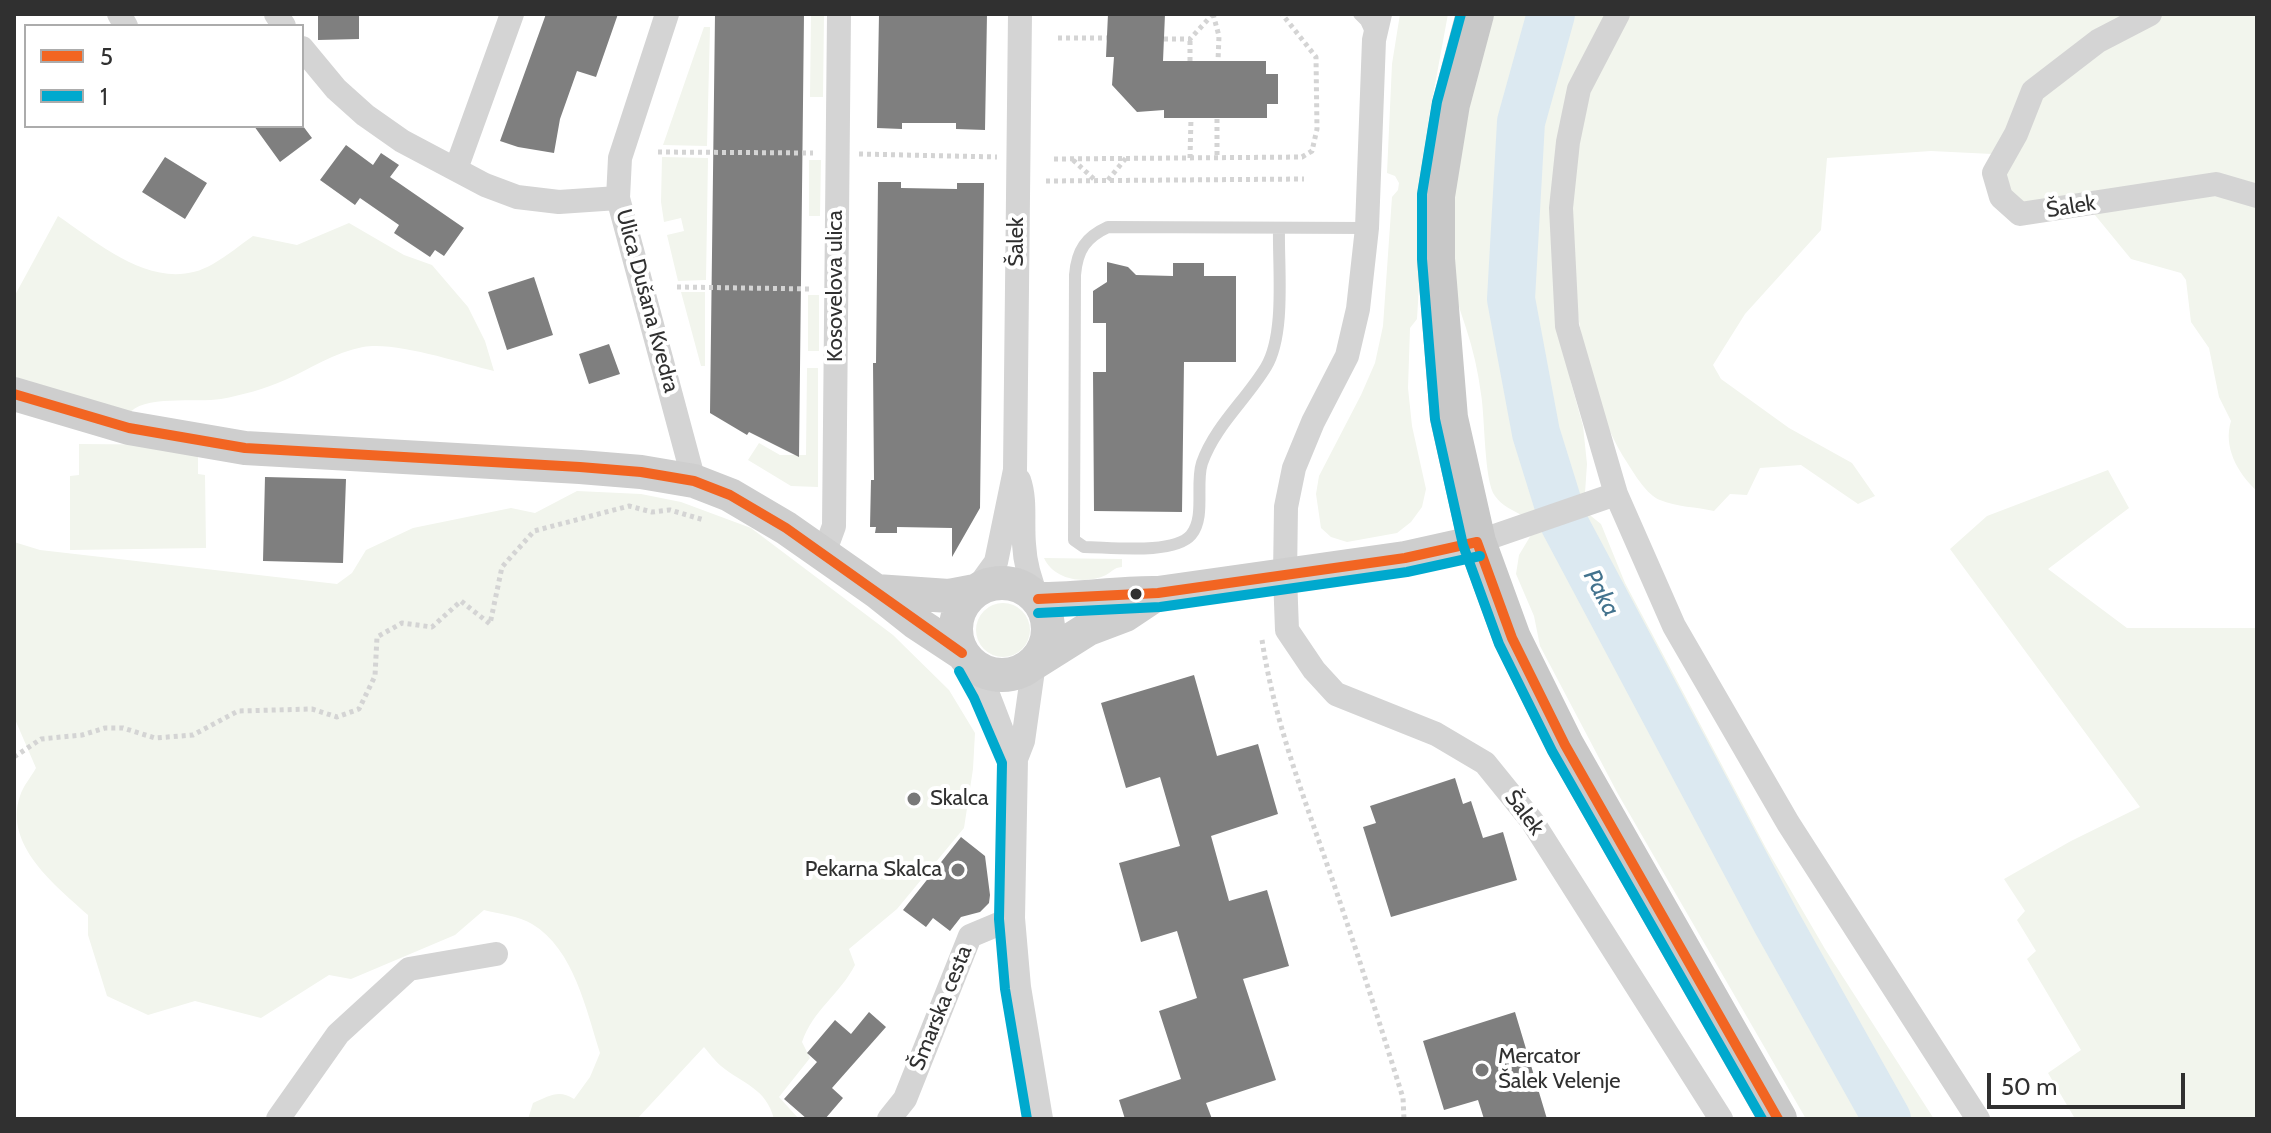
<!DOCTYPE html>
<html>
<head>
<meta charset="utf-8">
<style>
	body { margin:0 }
	#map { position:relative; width:2271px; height:1133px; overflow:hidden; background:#fff; font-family:Cabin,sans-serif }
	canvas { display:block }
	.frame { position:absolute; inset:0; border:16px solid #303030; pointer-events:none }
	.legend { position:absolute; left:24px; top:24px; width:280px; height:104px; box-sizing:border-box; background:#fff; border:2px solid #acacac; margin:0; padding:10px 14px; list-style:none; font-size:24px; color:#303030 }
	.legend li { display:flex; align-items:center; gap:16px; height:40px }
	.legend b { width:40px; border:2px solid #acacac }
	.scale { position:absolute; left:1987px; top:1073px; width:198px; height:36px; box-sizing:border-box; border:4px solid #303030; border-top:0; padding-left:10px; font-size:24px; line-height:28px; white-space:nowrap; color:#303030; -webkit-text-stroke:6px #fff; paint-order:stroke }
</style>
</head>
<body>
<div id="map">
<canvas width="2271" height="1133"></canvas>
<div class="frame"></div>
<ul class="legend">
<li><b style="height:10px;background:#f26522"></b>5</li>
<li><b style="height:10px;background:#00a9ce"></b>1</li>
</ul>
<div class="scale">50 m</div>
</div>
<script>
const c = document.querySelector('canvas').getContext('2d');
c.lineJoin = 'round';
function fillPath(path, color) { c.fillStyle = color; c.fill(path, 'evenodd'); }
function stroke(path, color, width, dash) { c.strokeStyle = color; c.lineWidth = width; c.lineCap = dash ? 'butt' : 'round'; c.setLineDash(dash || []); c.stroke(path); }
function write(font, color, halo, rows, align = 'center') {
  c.font = font + ' Cabin,sans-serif'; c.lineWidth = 8; c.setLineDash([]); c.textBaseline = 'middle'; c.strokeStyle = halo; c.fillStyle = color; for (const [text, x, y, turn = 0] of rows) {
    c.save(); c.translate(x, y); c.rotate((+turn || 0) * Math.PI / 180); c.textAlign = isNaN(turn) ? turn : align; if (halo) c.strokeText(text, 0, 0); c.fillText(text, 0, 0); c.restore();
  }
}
fillPath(new Path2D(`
	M811 14H824L823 97H810Z
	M1400 14H1448L1429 117 1417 319 1410 328 1408 388 1412 426 1426 489 1422 507 1411 522 1397 533 1347 542 1331 537 1321 528 1316 494 1319 476 1361 395 1375 363 1383 326 1392 197 1398 190 1399 183 1395 176 1387 173 1392 64Z
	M1489 14H1542L1531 47 1510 132 1504 229 1505 321 1521 429 1545 510 1525 517C1514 511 1502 506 1495 496 1484 482 1485 416 1481 394 1478 371 1473 349 1466 328 1462 315 1456 300 1454 287 1445 195 1470 103 1489 14Z
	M1573 14H1609L1571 91 1570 379 1583 426 1587 464 1585 493 1571 501 1544 428 1535 387 1522 292 1528 129 1552 36H1565Z
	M1625 14H2257V491C2237 473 2223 446 2231 421L2219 397 2209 348 2191 322 2186 280 2181 273 2131 259 2090 209 2014 205 1992 154 1931 151 1827 158 1821 230 1745 314 1713 365 1721 379 1789 428 1852 463 1875 496 1858 504 1801 465 1760 468 1747 495 1730 494 1714 511C1697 507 1676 507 1660 500 1647 495 1635 475 1628 464 1573 379 1564 237 1577 138 1583 91 1603 55 1625 14Z
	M704 27H710L707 146 663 145Z
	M662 157 708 158 706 280 678 281 667 235 684 231 681 218 664 222 661 202Z
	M809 160H821L820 216H809Z
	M58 216C101 245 158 296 213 264 227 256 240 245 253 236L297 245 349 223 404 255 432 265 468 307 485 341 494 371C460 363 396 341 363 347 335 352 310 369 285 380 264 389 243 395 221 399 197 403 141 394 128 415L14 380V297Z
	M681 292H705V366H701Z
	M808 295H819V351H808Z
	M807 368H818V487L791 486 748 460 759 443 780 455H806Z
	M79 444 198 445V474L205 475 206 548 70 550V476L79 475Z
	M2108 470 2129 508 2048 569 2127 628H2257V1119H2071L2074 1117 2048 1073 2081 1050 2027 959 2036 951 2017 920 2025 911 2004 879 2071 841 2140 807 1950 549 1987 516Z
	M577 491 641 494 681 502 751 528 893 635 949 690 975 733 973 769 964 828 897 909 849 949 855 965C840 994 813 1010 802 1042L810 1058 779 1097 799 1119H774C766 1088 743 1084 721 1066 715 1061 709 1053 704 1047L637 1119H528L533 1103C549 1096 559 1089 574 1099L590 1077 600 1053C586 1010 574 949 532 924 519 916 499 914 484 910L455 935 351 979 329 975 261 1018 195 1001 148 1015 107 996 88 935V915C56 886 3 845 20 796 23 786 31 777 36 768L14 717V542L40 550 337 584 352 573 366 550 413 528 511 508 535 513Z
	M1586 512 1601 524 1625 583 1766 848 1825 949 1934 1119H1898L1843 1025 1690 738 1610 598 1574 516Z
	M1550 524 1591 608 1731 867 1758 906 1878 1119H1806L1618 794 1540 646 1534 616 1516 574 1519 555 1531 535Z
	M1044 558 1122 559V567C1113 568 1113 571 1106 575 1085 585 1054 580 1044 558Z
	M976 630a27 27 0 1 1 54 0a27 27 0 1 1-54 0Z`), '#f2f5ed');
stroke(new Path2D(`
	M1551 14 1521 122 1511 299 1536 433 1564 523 1776 921 1887 1119`), '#dce9f1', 48);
fillPath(new Path2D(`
	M318 14H359V39L318 40Z
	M546 14H618L596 77 577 71 560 119 554 153 518 147 500 141Z
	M715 14H804L799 457 749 432 747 435 710 413Z
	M879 14H987L985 130 956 129V123H902V129L877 128Z
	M1108 14H1165L1163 61H1266V74H1278V104H1267V118H1164V110L1137 112 1112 85 1114 57H1106Z
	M254 126H303L312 138 280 162Z
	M346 145 373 165 381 153 399 165 390 177 464 228 444 256 435 250 430 257 394 233 399 225 360 198 355 205 320 180Z
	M165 157 207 183 185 219 142 192Z
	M878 182H901V188L957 189V183H984L980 508 952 557V528L897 527V533H875L876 527H870L871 480H874L873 363H876Z
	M1107 262 1128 267 1136 275 1173 276V263H1204V276H1236V362H1184L1182 512 1094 511 1093 372H1106V323H1093V291L1107 282Z
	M534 277 553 335 507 350 488 292Z
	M609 344 620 374 589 384 579 354Z
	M265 477 346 479 343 563 263 561Z
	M1194 675 1217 756 1258 744 1278 814 1211 836 1229 901 1267 890 1289 966 1243 979 1276 1080 1206 1103 1212 1119H1125L1119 1100 1181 1079 1159 1011 1197 998 1177 931 1141 942 1119 863 1180 846 1160 777 1126 788 1101 703Z
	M1455 778 1463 804 1471 801 1483 838 1503 832 1517 880 1391 917 1363 827 1376 823 1370 806Z
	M961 837 985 856 990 895 989 903 980 912 961 917 950 931 933 918 926 927 903 910Z
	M869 1012 886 1027 832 1088 843 1098 825 1119H807L784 1099 817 1062 807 1053 835 1020 851 1034Z
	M1515 1012 1547 1119H1484L1478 1100 1444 1110 1423 1041Z`), '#7f7f7f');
stroke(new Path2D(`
	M1213 14 1219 36 1218 61
	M1058 38H1107
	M1164 39H1190L1213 14
	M1190 61V39
	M1217 119V158
	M658 152 813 153
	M859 154 997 157
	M1190 158 1191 118
	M1054 159 1302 157 1312 151 1317 129 1316 57 1282 14
	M1073 160 1095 180
	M1108 180 1126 158
	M1046 181 1304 179
	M677 287 812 289
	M1262 640C1274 719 1303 795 1329 870 1355 945 1379 1021 1403 1098L1404 1119
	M14 757 41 739 82 735 105 728H123L155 738 193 735 238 711 312 709 337 717 359 709 375 676 377 637 402 623 432 627 461 601 490 624 502 567 534 531 629 506 652 512 670 510 704 520`), '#d4d4d4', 5, [4, 4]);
stroke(new Path2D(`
	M1359 14 1366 21 1372 34
	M1279 228C1278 266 1286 334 1266 367 1246 400 1215 426 1202 463 1195 484 1206 517 1191 535 1174 555 1109 547 1084 547L1074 540 1075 275C1077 250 1086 237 1108 227L1367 228`), '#d4d4d4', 12);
stroke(new Path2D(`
	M119 14 126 26
	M276 14 284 26
	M667 14 620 158 618 198 694 481
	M1380 14 1374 40 1367 228 1358 309 1347 356 1313 422 1294 468 1286 507 1285 576 1287 630 1314 670 1336 694 1436 734 1485 763 1532 821 1721 1119
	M1618 14 1579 89 1568 142 1561 208 1567 326 1616 494 1674 626 1788 823 1978 1119
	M2150 14 2098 41 2033 91 2016 134 1994 173 2001 197 2020 214 2216 184 2257 196
	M302 48 336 89 365 115 402 141 485 185 517 197 559 202 618 198
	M456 169 512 14
	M1019 480C1026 500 1022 522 1024 544 1025 564 1030 581 1038 599
	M1477 542 1616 494
	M823 556 834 526 839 14
	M975 591 996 562 1015 470 1020 14
	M1034 663 1023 741 1016 759 1013 918 1019 987 1041 1119
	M971 664 987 692 1007 744 1016 759
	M278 1119 338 1034 409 969 496 954
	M889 1119 905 1099 970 936 1013 918`), '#d4d4d4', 24);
stroke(new Path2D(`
	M14 394 129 428 245 448 580 467 641 472 694 481 730 495 786 528 876 591 915 622 962 653
	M956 629a46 46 0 1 1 92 0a46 46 0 1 1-92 0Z
	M876 591 949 596 975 591
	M1038 599C1079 600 1118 592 1158 593L1405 558 1477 542
	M1034 663 1088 629 1125 615 1158 593`), '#cecece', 34);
stroke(new Path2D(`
	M1475 14 1451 104 1436 196V259L1449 418 1477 542 1512 638 1565 745 1778 1119`), '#c8c8c8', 38);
stroke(new Path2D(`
	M14 394 129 428 245 448 580 467 641 472 694 481 730 495 786 528 962 653
	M1038 599 1158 593 1405 558 1477 542 1512 638 1565 745 1778 1119`), '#f26522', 10);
stroke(new Path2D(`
	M1461 14 1437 102 1422 194V259L1435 419 1463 545 1499 644 1552 751 1762 1119
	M1038 613 1160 607 1407 572 1480 556
	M959 671 974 698 1002 763 999 919 1005 989 1027 1119`), '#00a9ce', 10);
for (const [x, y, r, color] of [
	[1136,594,7,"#303030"],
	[914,799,8,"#787878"],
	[958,870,8,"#787878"],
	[1482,1070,8,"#787878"]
]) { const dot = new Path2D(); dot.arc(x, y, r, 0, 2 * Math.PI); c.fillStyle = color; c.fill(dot); stroke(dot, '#fff', 3); }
write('22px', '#303030', '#fff', [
	["Šalek",2071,207,-9],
	["Šalek",1017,242,-90],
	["Kosovelova ulica",836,286,-90],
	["Ulica Dušana Kvedra",647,301,75],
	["Šalek",1524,813,53],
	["Šmarska cesta",941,1008,-68]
]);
write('22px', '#303030', '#fff', [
	["Skalca",930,799],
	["Pekarna Skalca",942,870,"right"],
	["Mercator",1498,1057],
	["Šalek Velenje",1498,1082]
], 'left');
write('italic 24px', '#43738e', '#fff', [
	["Paka",1601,593,62]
]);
</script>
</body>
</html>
